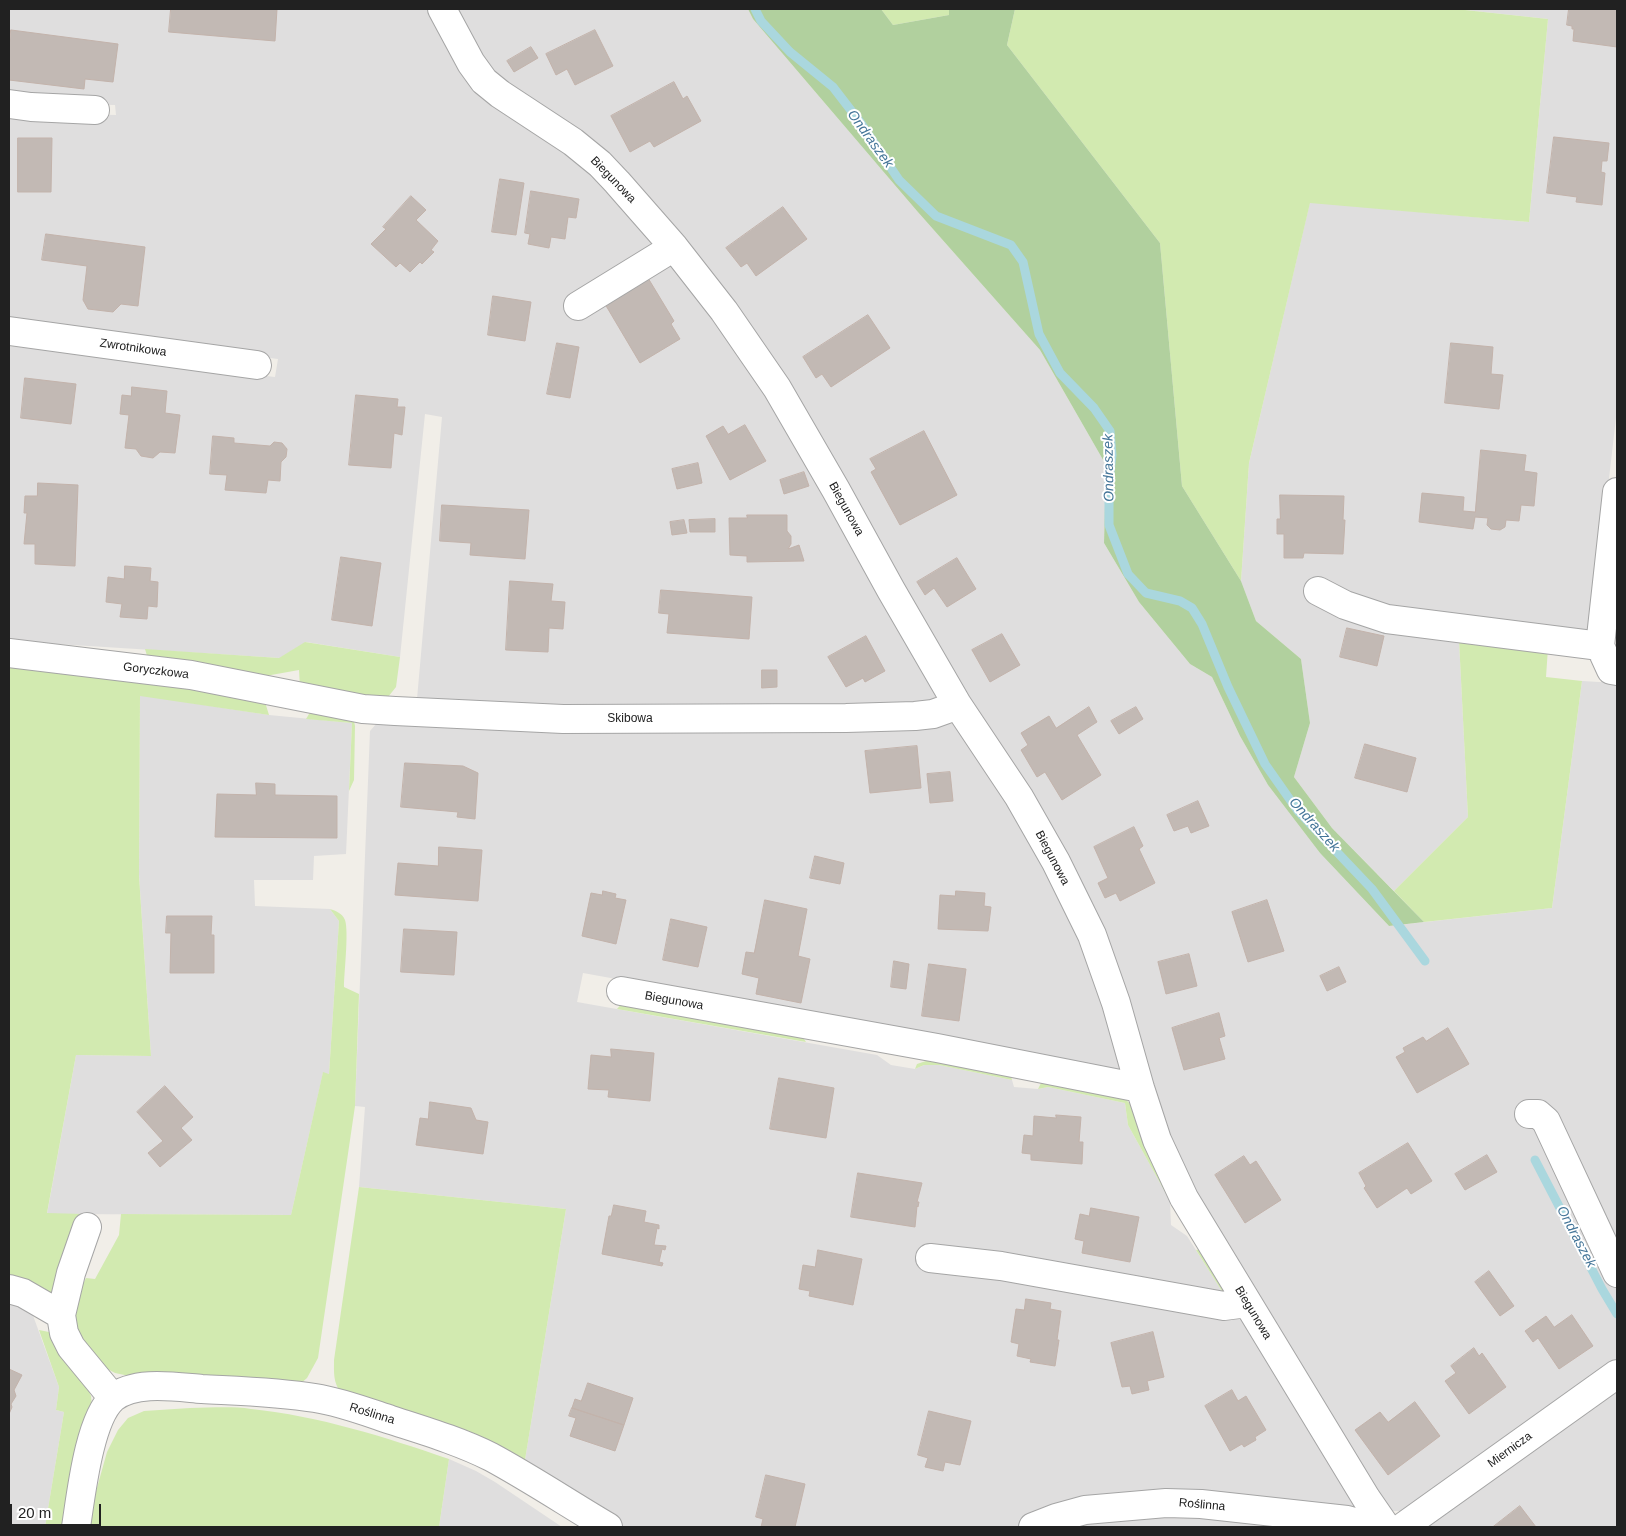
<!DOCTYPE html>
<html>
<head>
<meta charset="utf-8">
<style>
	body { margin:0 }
	#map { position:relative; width:1626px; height:1536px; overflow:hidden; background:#f1eee8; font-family:Arial,sans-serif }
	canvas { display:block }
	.frame { position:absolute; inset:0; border:10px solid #212121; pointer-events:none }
	.scale { position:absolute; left:10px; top:1504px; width:91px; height:22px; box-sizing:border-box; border:2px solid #212121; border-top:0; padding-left:6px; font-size:15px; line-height:18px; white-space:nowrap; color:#212121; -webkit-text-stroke:4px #fff; paint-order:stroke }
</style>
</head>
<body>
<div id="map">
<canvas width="1626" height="1536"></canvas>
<div class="frame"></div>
<div class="scale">20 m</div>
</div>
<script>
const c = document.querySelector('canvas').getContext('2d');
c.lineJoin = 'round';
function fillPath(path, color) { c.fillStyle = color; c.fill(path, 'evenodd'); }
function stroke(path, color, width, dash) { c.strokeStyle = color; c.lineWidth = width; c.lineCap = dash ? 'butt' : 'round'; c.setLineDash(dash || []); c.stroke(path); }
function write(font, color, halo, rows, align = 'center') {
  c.font = font + ' Arial,sans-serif'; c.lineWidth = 4; c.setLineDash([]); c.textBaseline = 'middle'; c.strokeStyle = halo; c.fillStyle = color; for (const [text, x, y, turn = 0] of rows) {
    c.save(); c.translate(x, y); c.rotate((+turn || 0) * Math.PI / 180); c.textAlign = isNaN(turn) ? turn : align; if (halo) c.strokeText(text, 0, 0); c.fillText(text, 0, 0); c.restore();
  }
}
fillPath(new Path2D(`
	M9 9H435L454 46 569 146 719 314 942 691 929 703 563 713 417 699 442 417 425 414 400 657 306 642 280 658 9 641V346L275 377 278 359 9 323V109L31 113 116 115 115 105 34 103 9 99Z
	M450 9H748L753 19 917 211 1040 350 1106 465 1104 543 1139 602 1190 664 1212 677 1240 736 1268 785 1320 853 1389 926 1552 908 1582 681 1617 683V1364L1413 1507 1402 1511H1391L1378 1501 1281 1343 1164 1136 1123 1000 728 308 502 88Z
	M1456 9H1617V409L1591 635 1459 640 1468 817 1394 891 1332 828 1294 777 1310 723 1301 659 1256 621 1241 581 1249 463 1310 202 1529 222 1548 19Z
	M140 695 269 715 352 723 346 854 314 856 313 880H254L255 906 330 909 339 921 329 1074 323 1073 291 1215 47 1214 76 1055 151 1056 139 875Z
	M377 723 956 724 964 730 1085 938 1123 1062 1120 1070 583 973 577 1002 877 1055 891 1065 915 1069 924 1065H939L1012 1080 1014 1087 1038 1089 1048 1087 1125 1103 1128 1125 1170 1201 1171 1225 1187 1236 1225 1296 1245 1317 1357 1505V1510L1202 1497 1022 1525 1017 1527H623L524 1466 566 1209 359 1187 365 1107 355 1106 370 731Z
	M9 1300 31 1310 59 1387 56 1410 64 1412 45 1527H9Z
	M1617 1385V1527H1417Z
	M449 1459 476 1471 495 1482 562 1527H439Z
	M1166 1510 1331 1527H1049Z`), '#dfdede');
fillPath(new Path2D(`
	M881 9H949V15L893 25Z
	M1015 9H1456L1548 19 1529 222 1310 203 1249 463 1241 581 1182 486 1160 243 1007 45Z
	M1459 640 1548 648 1546 677 1582 681 1552 908 1424 922 1394 891 1468 817Z
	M305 642 400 657 396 687 388 697 374 701 300 688 299 670 260 677 148 659 145 649 279 658Z
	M9 662 79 670 265 702 269 715 140 696 139 876 151 1056 76 1055 47 1213 83 1214 75 1230 52 1295 9 1284Z
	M317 712 354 721 355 726 354 780 349 791 352 723 306 719 309 714Z
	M330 909C336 911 342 913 345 920 349 932 344 973 344 987L359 994 355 1106 318 1358 307 1378 299 1385 134 1377 115 1373 100 1365 76 1334 72 1315 77 1295 86 1278 95 1279 119 1235 121 1214 291 1215 323 1072 329 1074 339 921Z
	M624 1001 800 1033 806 1042 617 1009Z
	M936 1060 1011 1076 1012 1080 939 1065H924L915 1069 917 1064 926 1061Z
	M1046 1080 1122 1095 1130 1104 1171 1195 1170 1201 1128 1125 1125 1103 1048 1087 1038 1089 1041 1083Z
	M359 1187 566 1209 524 1466 341 1393C333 1382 334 1373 334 1360Z
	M1201 1249 1228 1291 1225 1296 1196 1250Z
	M39 1330 49 1332 62 1344 85 1382 91 1396 92 1407 66 1527H45L64 1412 56 1410 59 1387Z
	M190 1408C210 1408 231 1406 251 1409 319 1416 385 1437 449 1459L439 1527H86L107 1452 118 1430 128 1418 144 1411Z`), '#d2eab0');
fillPath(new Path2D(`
	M748 9H881L893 25 949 15V9H1015L1007 45 1160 243 1182 486 1241 581 1256 621 1301 659 1310 723 1294 777 1332 828 1424 922 1389 926 1320 853 1268 785 1240 736 1212 677 1190 664 1139 602 1104 543 1106 465 1040 350 917 211 753 19Z`), '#b1d09e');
stroke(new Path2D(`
	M755 9 761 21 790 52 833 87 860 122 899 180 936 216 1011 245 1023 262 1039 334 1060 373 1094 408 1110 431 1112 455 1109 481V525L1128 574 1146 593 1180 601 1192 608 1202 624 1228 687 1265 764 1298 811 1372 889 1425 961
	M1535 1160 1602 1289 1617 1314`), '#aad7de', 9);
const building = new Path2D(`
	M171 9H277L275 41 169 32Z
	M1569 9H1617V47L1573 41 1574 29H1572V26L1567 25Z
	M11 30 118 44 113 82 85 79 84 89 9 80V48Z
	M595 30 613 66 575 85 567 69 556 75 546 54Z
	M531 47 538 58 514 72 507 61Z
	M674 82 683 99 687 96 701 121 654 147 650 141 630 152 611 116Z
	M1554 137 1609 143 1607 161H1602L1601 172 1605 173 1602 205 1576 202 1577 197 1547 193Z
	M18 138H52L51 192H18Z
	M500 179 524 183 516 235 492 232Z
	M531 191 579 199 576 218 568 217 565 239 551 237 549 248 528 244 530 234 525 233Z
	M411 196 426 210 416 220 438 241 431 250 434 252 422 264 420 262 410 272 400 263 396 267 371 244 386 229 383 227Z
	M783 207 807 239 756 276 747 263 741 267 726 248Z
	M46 234 145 247 138 306 121 304 113 312 88 309 83 300 87 266 42 260Z
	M648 278 674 321 671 324 680 339 640 363 605 304Z
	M493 296 531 302 525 341 488 335Z
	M868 315 890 348 831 387 822 374 816 378 803 357Z
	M557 343 579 347 570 398 547 394Z
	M1451 343 1493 347 1491 374 1503 375 1499 409 1445 403Z
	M25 378 76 384 71 424 21 418Z
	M132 387 167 391 165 413 180 415 175 453 160 452 153 458 141 456 136 449 125 448 129 415 120 414 122 395 131 396Z
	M356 395 398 399 397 407H405L402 435 394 433 391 468 349 465Z
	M745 425 766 461 730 480 706 436 723 426 728 434Z
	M924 431 957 495 900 525 871 472 876 469 870 459Z
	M213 436 234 438V443L270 446 274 442 282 443 287 449 286 457 281 462 280 481 268 480 266 493 225 490 227 475 210 474Z
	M1481 450 1526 455 1524 471 1537 473 1534 506 1521 505 1519 521 1506 520 1505 527 1500 530 1491 529 1487 525 1488 518 1475 517 1473 529 1419 522 1422 493 1464 497 1463 511 1475 512Z
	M698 463 702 483 677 489 672 469Z
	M804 472 809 486 784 494 780 480Z
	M38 483 78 485 75 566 35 564V544H24L27 513H24L25 496H37Z
	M1280 495 1344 496 1343 520H1345L1343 554 1304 553 1303 558H1284V534H1277V519H1280Z
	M442 505 529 510 525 559 470 555 471 543 440 541Z
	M747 515H787V531L791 536V544L788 549 799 545 804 561 747 562V556L730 555 729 518H747Z
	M715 519V532H690L689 520Z
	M684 520 687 533 672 535 670 522Z
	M341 557 381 563 372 626 332 620Z
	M957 558 976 589 947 607 934 588 925 595 917 582Z
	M125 566 151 568 150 581 158 582 157 607 148 606 147 619 120 617 122 604 106 602 108 577 124 579Z
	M510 581 553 584 551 601 565 602 563 629 549 628 548 652 506 650Z
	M661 590 752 597 749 639 667 633 669 614 659 613Z
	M1347 628 1384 636 1377 666 1340 657Z
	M1002 634 1020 665 990 682 972 650Z
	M866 636 885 671 865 682 863 678 846 687 828 657Z
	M762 670H777V687L762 688Z
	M1089 707 1097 722 1077 735 1101 775 1062 800 1045 772 1037 777 1021 750 1028 745 1021 733 1049 716 1056 728Z
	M1136 707 1143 719 1119 734 1111 721Z
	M1365 744 1416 758 1407 792 1355 778Z
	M917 746 921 788 870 793 865 751Z
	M405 763 463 766 478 773 475 819 457 817 458 812 401 807Z
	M950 772 953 801 930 803 927 774Z
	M256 783 275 784V795L337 796V838L215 837 217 794 256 795Z
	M1198 801 1209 826 1191 833 1188 826 1174 831 1167 815Z
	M1134 827 1143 846 1139 849 1155 883 1120 901 1116 893 1105 898 1098 883 1108 878 1094 847Z
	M439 847 482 850 478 901 395 895 398 863 438 866Z
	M815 856 844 863 840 884 810 878Z
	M603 891 616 894 615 898 626 900 616 944 582 936 591 893 602 895Z
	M956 891 985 893 984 906 991 907 988 931 938 929 940 895 955 896Z
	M765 900 807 909 798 956 810 959 801 1003 756 994 759 978 742 974 746 952 754 953Z
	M1267 900 1284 951 1248 962 1232 912Z
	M167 916H212L211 935H214V973H170L171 933H166Z
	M671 919 707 927 698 967 663 960Z
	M404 929 457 932 454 975 401 972Z
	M1189 954 1197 986 1166 994 1158 962Z
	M894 961 909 964 906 989 891 987Z
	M929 964 966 969 959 1021 922 1016Z
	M1339 967 1346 982 1327 991 1320 976Z
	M1219 1013 1225 1036 1219 1038 1225 1059 1184 1070 1172 1028Z
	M1448 1028 1469 1064 1417 1093 1396 1057 1405 1052 1403 1048 1423 1037 1426 1041Z
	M611 1049 654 1053 650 1101 608 1097 609 1090 588 1089 591 1055 611 1057Z
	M779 1078 834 1088 826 1138 770 1129Z
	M165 1086 193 1117 181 1128 192 1140 160 1167 148 1153 163 1141 137 1112Z
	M430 1102 471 1108 476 1120 488 1122 483 1154 416 1145 420 1118 428 1119Z
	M1056 1115 1081 1117 1079 1142H1083L1082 1164 1031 1160V1154L1022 1153 1024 1135 1033 1136 1034 1116 1056 1118Z
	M1408 1143 1432 1181 1411 1194 1407 1188 1377 1208 1364 1188 1366 1186 1359 1173Z
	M1487 1155 1497 1172 1465 1190 1455 1174Z
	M1244 1156 1250 1165 1256 1161 1281 1200 1245 1223 1215 1175Z
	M858 1173 922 1183 917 1202H919L918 1207 917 1206 915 1227 851 1217Z
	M614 1205 646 1211 644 1222 659 1225V1229L657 1228 654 1245 666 1246 665 1250 662 1249 659 1262 663 1263 662 1266 602 1254 609 1216H611Z
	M1091 1208 1139 1217 1130 1262 1082 1253 1084 1241 1075 1239 1080 1214 1089 1216Z
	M818 1250 862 1259 853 1305 809 1296 810 1291 799 1289 803 1265 815 1267Z
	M1489 1271 1514 1306 1500 1316 1475 1282Z
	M1026 1299 1051 1303 1050 1309 1061 1311 1057 1340H1059L1055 1366 1030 1362 1031 1359 1017 1356 1019 1344 1011 1342 1016 1309 1024 1310Z
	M1572 1315 1593 1346 1559 1369 1538 1338 1533 1342 1525 1331 1546 1316 1554 1327Z
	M1153 1332 1164 1377 1147 1381 1149 1390 1132 1394 1130 1386 1122 1387 1111 1343Z
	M1474 1348 1479 1356 1482 1353 1506 1387 1469 1414 1445 1381 1456 1373 1451 1366Z
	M9 1369 22 1375 14 1390 16 1396 11 1404 12 1407 9 1414Z
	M588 1383 633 1398 624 1425 572 1408 575 1399 581 1401Z
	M1232 1390 1238 1401 1246 1396 1266 1430 1255 1437 1256 1440 1244 1447 1242 1444 1230 1451 1205 1406Z
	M1415 1402 1440 1436 1388 1475 1355 1430 1380 1412 1388 1422Z
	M572 1408 624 1425 615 1451 570 1436 576 1418 569 1416Z
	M929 1411 971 1421 960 1465 945 1462 943 1471 925 1467 928 1458 918 1455Z
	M766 1475 805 1484 795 1527H761L763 1519 756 1517Z
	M1520 1506 1536 1527H1493Z`);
fillPath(building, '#c2b9b4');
stroke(building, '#c3b3ab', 1);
const minor = new Path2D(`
	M442 9 471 63 484 81 500 94 573 142 600 164 617 182 674 247 724 311 777 388 836 490 891 590 957 704 1019 797 1056 862 1092 935 1116 1003 1140 1088 1157 1140 1184 1198 1366 1498 1386 1527
	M9 104 31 107 95 110
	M578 306 674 247
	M9 331 257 365
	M1617 492 1600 646 1611 670 1617 671
	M1318 591 1345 605 1387 619 1600 646
	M9 653 191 675 363 709 395 711 563 719 846 718 915 716 933 714 947 709 957 704
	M621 991 937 1048 1140 1088
	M1529 1114H1538L1546 1121 1617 1273
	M930 1258 1001 1266 1224 1306 1247 1303
	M9 1289 23 1293 61 1315 64 1333 71 1347 113 1398
	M61 1315 71 1273 87 1227
	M76 1527C81 1495 89 1419 113 1398 135 1380 176 1387 202 1389 239 1391 278 1392 315 1398 341 1402 367 1412 391 1420 425 1431 459 1441 491 1457 530 1478 569 1504 608 1527
	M1033 1527 1056 1518 1085 1510 1166 1503 1201 1504 1347 1520 1372 1527
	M1403 1527 1617 1374`);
stroke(minor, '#a5a5a5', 30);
stroke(minor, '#fff', 28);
write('12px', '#212121', '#fff', [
	["Biegunowa",613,180,46],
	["Zwrotnikowa",133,348,8],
	["Biegunowa",846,509,61],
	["Goryczkowa",156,671,7],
	["Skibowa",630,719],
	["Biegunowa",1052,858,62],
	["Biegunowa",674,1001,10],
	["Biegunowa",1253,1313,59],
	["Roślinna",372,1414,17],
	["Miernicza",1510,1450,-36],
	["Roślinna",1202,1505,5]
]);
write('italic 14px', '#457699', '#fff', [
	["Ondraszek",870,139,54],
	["Ondraszek",1109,468,-91],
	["Ondraszek",1314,825,48],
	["Ondraszek",1576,1237,62]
]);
</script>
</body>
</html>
